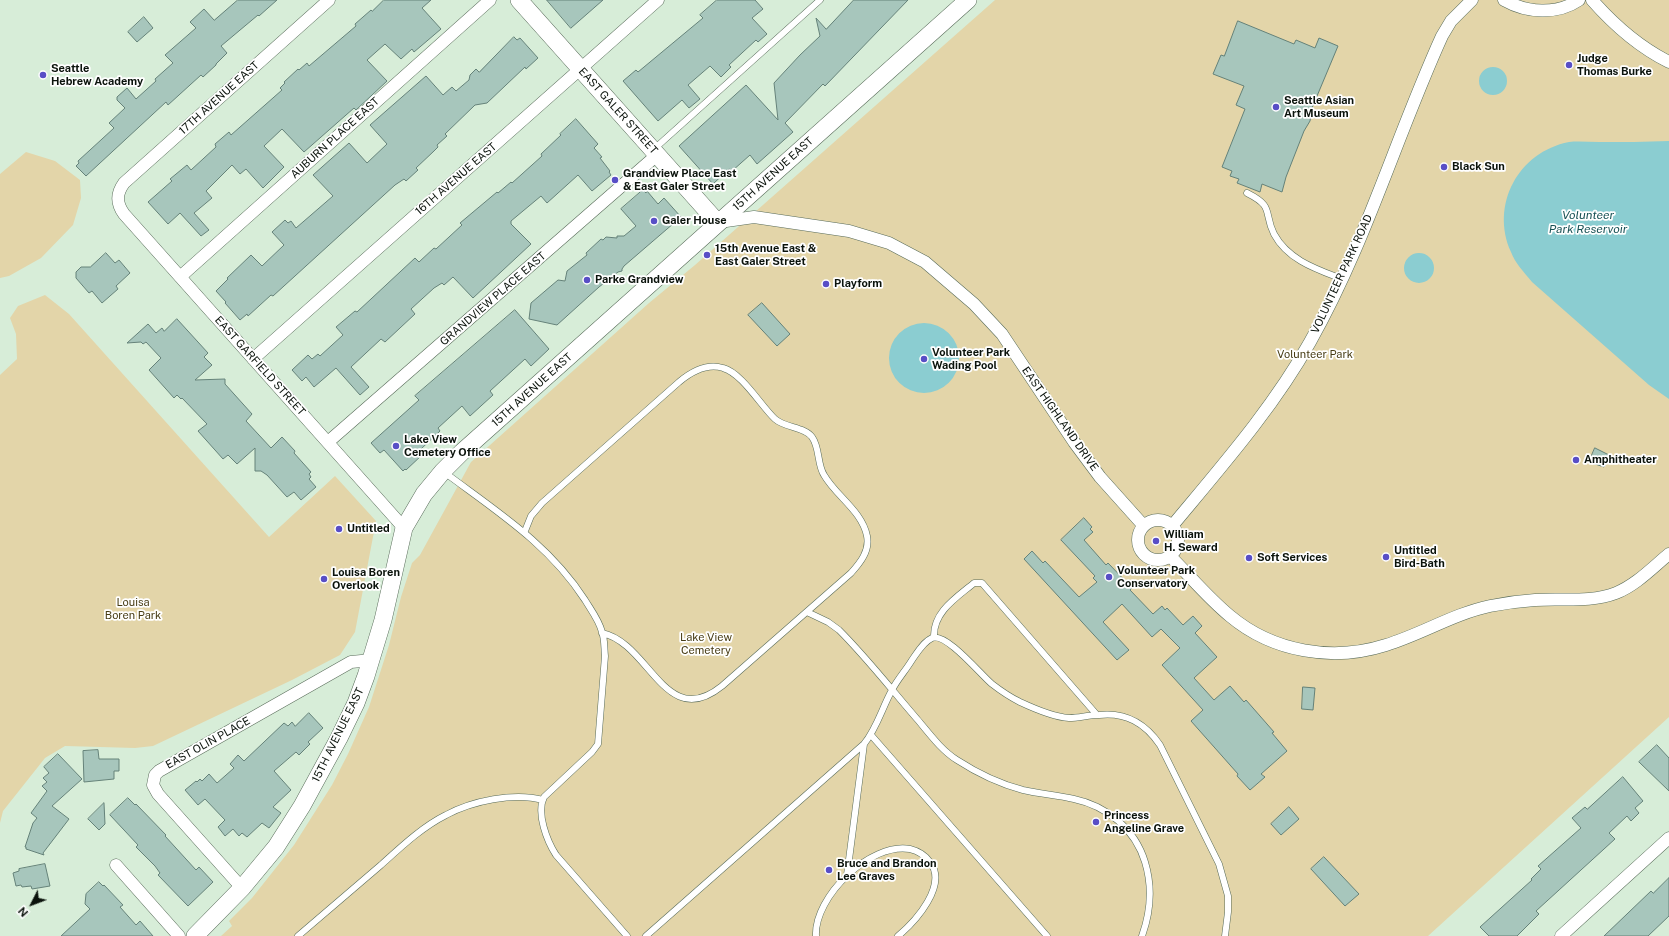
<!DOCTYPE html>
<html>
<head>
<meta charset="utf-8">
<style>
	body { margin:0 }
	#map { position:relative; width:1669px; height:936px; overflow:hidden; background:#d7edd8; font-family:"Public Sans",sans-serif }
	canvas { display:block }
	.north { position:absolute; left:12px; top:884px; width:40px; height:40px; -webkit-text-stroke:3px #fff; paint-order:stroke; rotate:228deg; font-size:11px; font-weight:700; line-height:16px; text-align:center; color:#0b130c }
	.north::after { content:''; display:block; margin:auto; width:14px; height:18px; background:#0b130c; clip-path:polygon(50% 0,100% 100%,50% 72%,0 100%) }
</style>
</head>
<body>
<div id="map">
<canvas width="1669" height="936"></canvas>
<div class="north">N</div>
</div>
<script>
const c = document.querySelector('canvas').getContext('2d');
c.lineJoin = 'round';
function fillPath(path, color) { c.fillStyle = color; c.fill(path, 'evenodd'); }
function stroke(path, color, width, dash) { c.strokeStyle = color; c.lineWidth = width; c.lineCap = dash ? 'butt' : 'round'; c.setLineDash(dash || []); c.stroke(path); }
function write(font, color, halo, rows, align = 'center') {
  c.font = font + ' "Public Sans",sans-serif'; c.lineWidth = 3.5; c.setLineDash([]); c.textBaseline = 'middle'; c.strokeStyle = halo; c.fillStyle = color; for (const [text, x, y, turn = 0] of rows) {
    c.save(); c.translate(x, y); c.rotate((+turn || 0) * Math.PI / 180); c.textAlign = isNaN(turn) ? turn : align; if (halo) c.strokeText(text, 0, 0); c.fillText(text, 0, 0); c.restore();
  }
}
fillPath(new Path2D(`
	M995 0H1669V717L1428 936H221L232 926 229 921 252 898 294 845 332 785 348 754 369 707 389 645 401 597 412 563 420 555 471 462 649 303 695 265Z
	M26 152 55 161 80 180 81 198 73 225 41 258 9 276 0 278V174Z
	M45 295 69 314 269 537 335 476 376 521 355 632 340 655 292 680 153 746 135 748 65 746 45 758 3 811 0 823V375L17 359 16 334 10 318 18 306Z`), '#e3d5a9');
fillPath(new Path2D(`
	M1479 81a14 14 0 1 1 28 0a14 14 0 1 1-28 0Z
	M1669 141V399L1649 385 1532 282C1524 272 1515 263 1511 252 1490 205 1518 152 1569 142 1578 141 1589 142 1599 142 1622 142 1646 142 1669 141Z
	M1404 268a15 15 0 1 1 30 0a15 15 0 1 1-30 0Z
	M889 358a35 35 0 1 1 70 0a35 35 0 1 1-70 0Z`), '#8bcdd1');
const building = new Path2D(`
	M238 0H277L259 16 258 15 221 46 227 53 216 64V65L203 77 201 75 168 105 166 102 86 176 76 166 79 163 78 161 114 128 109 123 125 108 117 100V97L127 88 136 99 156 81 155 79 173 63 165 55 196 28 190 22 204 9 214 20Z
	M384 0H431L422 8 441 29 414 52 412 49 401 59 385 44 367 60 387 81 356 110 354 108 304 152 282 129 264 146 284 167 263 188 246 169 240 174 232 165 206 191 212 198 194 213 209 230 201 236 180 213 168 224 148 202 172 181 170 179 187 165 191 170 216 147 215 144 229 132 231 135 282 90 280 88 285 83 284 82 298 69 299 70 307 63 309 66 356 26 355 24 371 10 372 11Z
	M547 0H603L571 28Z
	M717 0H755L763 9 752 18 767 34 758 42 756 40 729 65 731 67 721 77 710 66 688 85 700 99 689 108 682 100 658 121 623 81 636 70 638 72 703 18 700 15Z
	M854 0H908L825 86 823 84 785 123 793 132 757 164 750 155 732 171 729 169 713 184 679 146 746 85 778 120 774 83 800 55 820 36 816 18 826 29Z
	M144 17 153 28 137 42 128 32Z
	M1238 21 1294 44 1296 40 1315 48 1319 38 1338 46 1312 108 1310 121 1304 131 1286 177 1282 192 1262 184 1260 192 1237 183 1239 179 1230 176 1232 171 1222 167 1245 109 1236 105 1244 86 1213 74 1221 55 1224 56Z
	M514 37 517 40 520 38 538 58 526 69 525 67 487 103 475 105 445 134 447 136 437 145 438 147 434 151 416 168 418 170 406 181 404 179 395 185 273 296 271 295 248 316 247 314 240 320 225 303 226 302 216 291 228 279 227 278 251 255 262 266 284 245 272 232 285 220 288 223 291 221 296 228 333 196 313 175 349 143 367 163 387 144 370 125 426 76 443 95 452 87 456 91 469 80 470 75 476 69 479 72Z
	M576 119 598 144 594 148 602 157 600 158 610 171 609 172 611 175 592 191 578 175 547 203 541 196 511 221V224L531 244 473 298 453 277 444 285 442 283 434 288 411 309 415 314 385 342 381 339 351 367 369 387 360 395 336 368 314 387 306 377 302 381 292 370 308 355 312 359 318 354 320 356 343 335 336 327 355 311 357 312 415 258 419 262 434 248 436 249 462 225 460 223 497 192 498 193 511 182 512 183 542 156 541 154 561 135 560 134Z
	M643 190 646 193 647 191 658 204 664 198 681 217 624 266 622 269V271L618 272 599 287 557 325 529 319 531 303 558 280 565 281 567 271 587 255 586 253 601 239 603 240 606 237 617 238V236H624L636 226 621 209Z
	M106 253 115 263 119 260 130 273 116 286 118 289 102 303 92 291 89 293 76 278V272L81 267H90Z
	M762 303 790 334 777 346 748 315Z
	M515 310 549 349 531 366 525 359 490 391 493 395 470 416 462 406 438 428 440 431 421 449 424 452 421 454 422 455 406 470 405 469 403 471 384 450 380 453 371 443 419 400 415 396Z
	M177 319 208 353 204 357 212 365 195 380 225 379V384L252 414 246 421 271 448 282 437 295 451 294 453 311 472 309 474 311 477 309 479 316 487 301 500 294 492 287 497 267 475 261 471H255V448L237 464 228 455 223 459 198 431 207 424 182 398 181 399 177 395 174 398 149 370 161 358 146 342 143 344 141 342 127 343 148 324 156 333 162 328 164 331Z
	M1595 448 1611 456 1604 467 1589 462Z
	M1084 518 1092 527 1090 529 1093 532 1084 540 1106 565 1108 563 1132 588 1130 590 1153 614 1162 606 1165 610 1167 608 1183 625 1193 616 1202 626 1195 633 1217 657 1194 678 1214 700 1230 686 1244 702 1246 700 1274 732 1272 733 1287 751 1261 774 1265 777 1250 790 1237 776 1238 774 1191 721 1203 710 1162 665 1180 648 1161 629 1152 637 1122 604 1103 622 1129 650 1117 660 1024 559 1032 551 1043 563 1045 561 1079 597 1097 582 1093 578 1095 576 1061 540Z
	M1303 687 1315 688 1313 710 1302 709Z
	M309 713 323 728 308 742 310 744 299 755 296 752 274 771 291 790 273 807 281 813 269 828 262 823 247 837 242 833 239 836 233 829 225 836 218 827 225 820 205 799 198 805 185 790 196 781 197 782 200 779 202 781 209 774 217 783 234 768 230 764 238 755 244 761 284 723 288 726 292 722 295 726Z
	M1657 745 1669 758V791L1639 762Z
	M98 750 99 759H119V771H114V779L84 782 83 751Z
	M58 754 82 779 52 806 69 819 43 853 44 855 26 849V847H25L33 823 37 818 31 813 47 791 42 786 47 782 43 778 49 773 44 767Z
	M1623 777 1643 801 1635 808 1639 813 1631 821 1627 816 1609 833 1615 839 1536 911 1539 914 1517 936H1489L1480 927 1532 880 1531 879 1541 869 1538 866 1581 828 1572 818 1585 807 1587 809Z
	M128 798 135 805 136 804 166 835 165 836 196 870 199 867 213 882 188 906 158 875 160 873 155 866 136 847 138 845 110 815Z
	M104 803 105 824 99 830 88 819Z
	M1289 807 1299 819 1281 835 1271 824Z
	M1324 857 1359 894 1345 906 1311 869Z
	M45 864 50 886 32 889 31 886 22 887 21 885 16 886 13 873 19 871V869Z
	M1669 878V916L1648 936H1604L1651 891 1653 893Z
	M99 882 103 886 104 885 123 905 120 907 136 925 140 921 153 936H61L90 909 85 904 86 894Z`);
fillPath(building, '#a7c6bc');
stroke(building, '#658279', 1);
const lane = new Path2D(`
	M653 150 820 0
	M1247 193C1275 207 1263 212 1274 234 1288 260 1316 269 1342 279
	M444 472C496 511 549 544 585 600 591 610 599 620 602 632 605 640 604 648 605 656L598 744 592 752 544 797C536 813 547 841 556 855L627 936
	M525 531 531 516 542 503 679 382C691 372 707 363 723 368 742 373 761 406 775 419 785 428 805 427 812 437 820 448 817 464 824 475 836 496 862 511 867 536 870 551 860 563 851 573L722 686C665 732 650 643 602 633
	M807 612 828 622 839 630C867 658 891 689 917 719 929 733 941 750 957 760 977 773 1000 784 1023 790 1040 794 1057 795 1074 799 1107 806 1135 829 1145 862 1153 888 1151 911 1142 936
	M934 637C933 612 956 598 974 583H982L1097 715
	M871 735 1047 936
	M847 875 864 744
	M298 936C326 912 353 889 381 865 401 847 422 827 446 815 472 801 514 792 543 800
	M646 936 864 744C877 728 882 708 892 690 897 680 906 670 912 660 917 653 923 642 932 638 946 632 981 675 992 684 1001 691 1010 697 1020 702 1035 709 1053 717 1069 718 1079 718 1089 715 1099 715 1126 712 1145 723 1160 745L1219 864 1228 896V912L1225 936
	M816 936C814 897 870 842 910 849 918 851 925 855 930 862 948 885 916 921 898 936`);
const street = new Path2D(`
	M329 0 124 183C116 194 116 203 124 214L404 528
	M1504 0C1527 13 1557 15 1579 0
	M1592 0C1614 25 1639 47 1669 62
	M719 222 754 217 849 231 889 243 925 262 974 304 1002 334 1074 442 1100 477 1143 525
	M180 277 490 0
	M253 359 658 0
	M328 442 657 155
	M1138 540a20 20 0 1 1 40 0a20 20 0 1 1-40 0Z
	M1172 526C1221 467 1273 408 1310 342 1365 245 1396 137 1442 36L1451 21 1472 0
	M1170 556C1190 576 1208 598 1230 616 1273 652 1333 662 1386 645 1422 634 1453 614 1490 606 1505 603 1520 601 1535 600 1562 598 1590 603 1616 593 1636 585 1652 568 1669 554
	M116 865 179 936
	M242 888 158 794 153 785 155 775 159 771 351 662 372 660
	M1561 936 1669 838`);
const secondary = new Path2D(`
	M519 0 718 223
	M195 936 242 888 276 847 302 806 339 738 356 703 366 676 383 620 404 528 424 494 443 471 462 452 968 0`);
stroke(lane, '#586b59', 7);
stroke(street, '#586b59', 13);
stroke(secondary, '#586b59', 18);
stroke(lane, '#fff', 6);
stroke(street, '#fff', 12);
stroke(secondary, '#fff', 17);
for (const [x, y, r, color] of [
	[1569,65,4,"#584ec6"],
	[43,75,4,"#584ec6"],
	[1276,107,4,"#584ec6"],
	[1444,167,4,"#584ec6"],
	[615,180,4,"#584ec6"],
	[654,221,4,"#584ec6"],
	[707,255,4,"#584ec6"],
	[587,280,4,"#584ec6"],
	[826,284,4,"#584ec6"],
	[924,359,4,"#584ec6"],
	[396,446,4,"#584ec6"],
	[1576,460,4,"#584ec6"],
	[339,529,4,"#584ec6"],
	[1156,541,4,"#584ec6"],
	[1386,557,4,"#584ec6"],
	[1249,558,4,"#584ec6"],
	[1109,577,4,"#584ec6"],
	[324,579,4,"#584ec6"],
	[1096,822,4,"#584ec6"],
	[829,870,4,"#584ec6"]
]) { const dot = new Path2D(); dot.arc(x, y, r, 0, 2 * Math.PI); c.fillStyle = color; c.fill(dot); stroke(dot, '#fff', 1.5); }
write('bold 11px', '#0b130c', '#fff', [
	["Judge",1577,59],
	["Thomas Burke",1577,72],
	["Seattle",51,69],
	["Hebrew Academy",51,82],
	["Seattle Asian",1284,101],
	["Art Museum",1284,114],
	["Black Sun",1452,167],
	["Grandview Place East",623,174],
	["& East Galer Street",623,187],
	["Galer House",662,221],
	["15th Avenue East &",715,249],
	["East Galer Street",715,262],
	["Parke Grandview",595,280],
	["Playform",834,284],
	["Volunteer Park",932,353],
	["Wading Pool",932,366],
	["Lake View",404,440],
	["Cemetery Office",404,453],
	["Amphitheater",1584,460],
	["Untitled",347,529],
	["William",1164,535],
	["H. Seward",1164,548],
	["Untitled",1394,551],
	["Bird-Bath",1394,564],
	["Soft Services",1257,558],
	["Volunteer Park",1117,571],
	["Conservatory",1117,584],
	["Louisa Boren",332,573],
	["Overlook",332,586],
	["Princess",1104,816],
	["Angeline Grave",1104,829],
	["Bruce and Brandon",837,864],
	["Lee Graves",837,877]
], 'left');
write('11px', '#0b130c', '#fff', [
	["17TH AVENUE EAST",219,98,-42],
	["EAST GALER STREET",618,111,48],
	["AUBURN PLACE EAST",335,138,-42],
	["15TH AVENUE EAST",773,174,-42],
	["16TH AVENUE EAST",456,179,-41],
	["VOLUNTEER PARK ROAD",1342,274,-65],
	["GRANDVIEW PLACE EAST",493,299,-41],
	["EAST GARFIELD STREET",260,366,48],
	["15TH AVENUE EAST",532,390,-42],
	["EAST HIGHLAND DRIVE",1060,419,55],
	["15TH AVENUE EAST",338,735,-64],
	["EAST OLIN PLACE",208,743,-29]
]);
write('11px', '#473c14', '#fff', [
	["Volunteer Park",1315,355],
	["Louisa",133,603],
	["Boren Park",133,616],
	["Lake View",706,638],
	["Cemetery",706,651]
]);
write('italic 12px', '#185255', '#fff', [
	["Volunteer",1588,215],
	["Park Reservoir",1588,229]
]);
</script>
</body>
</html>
